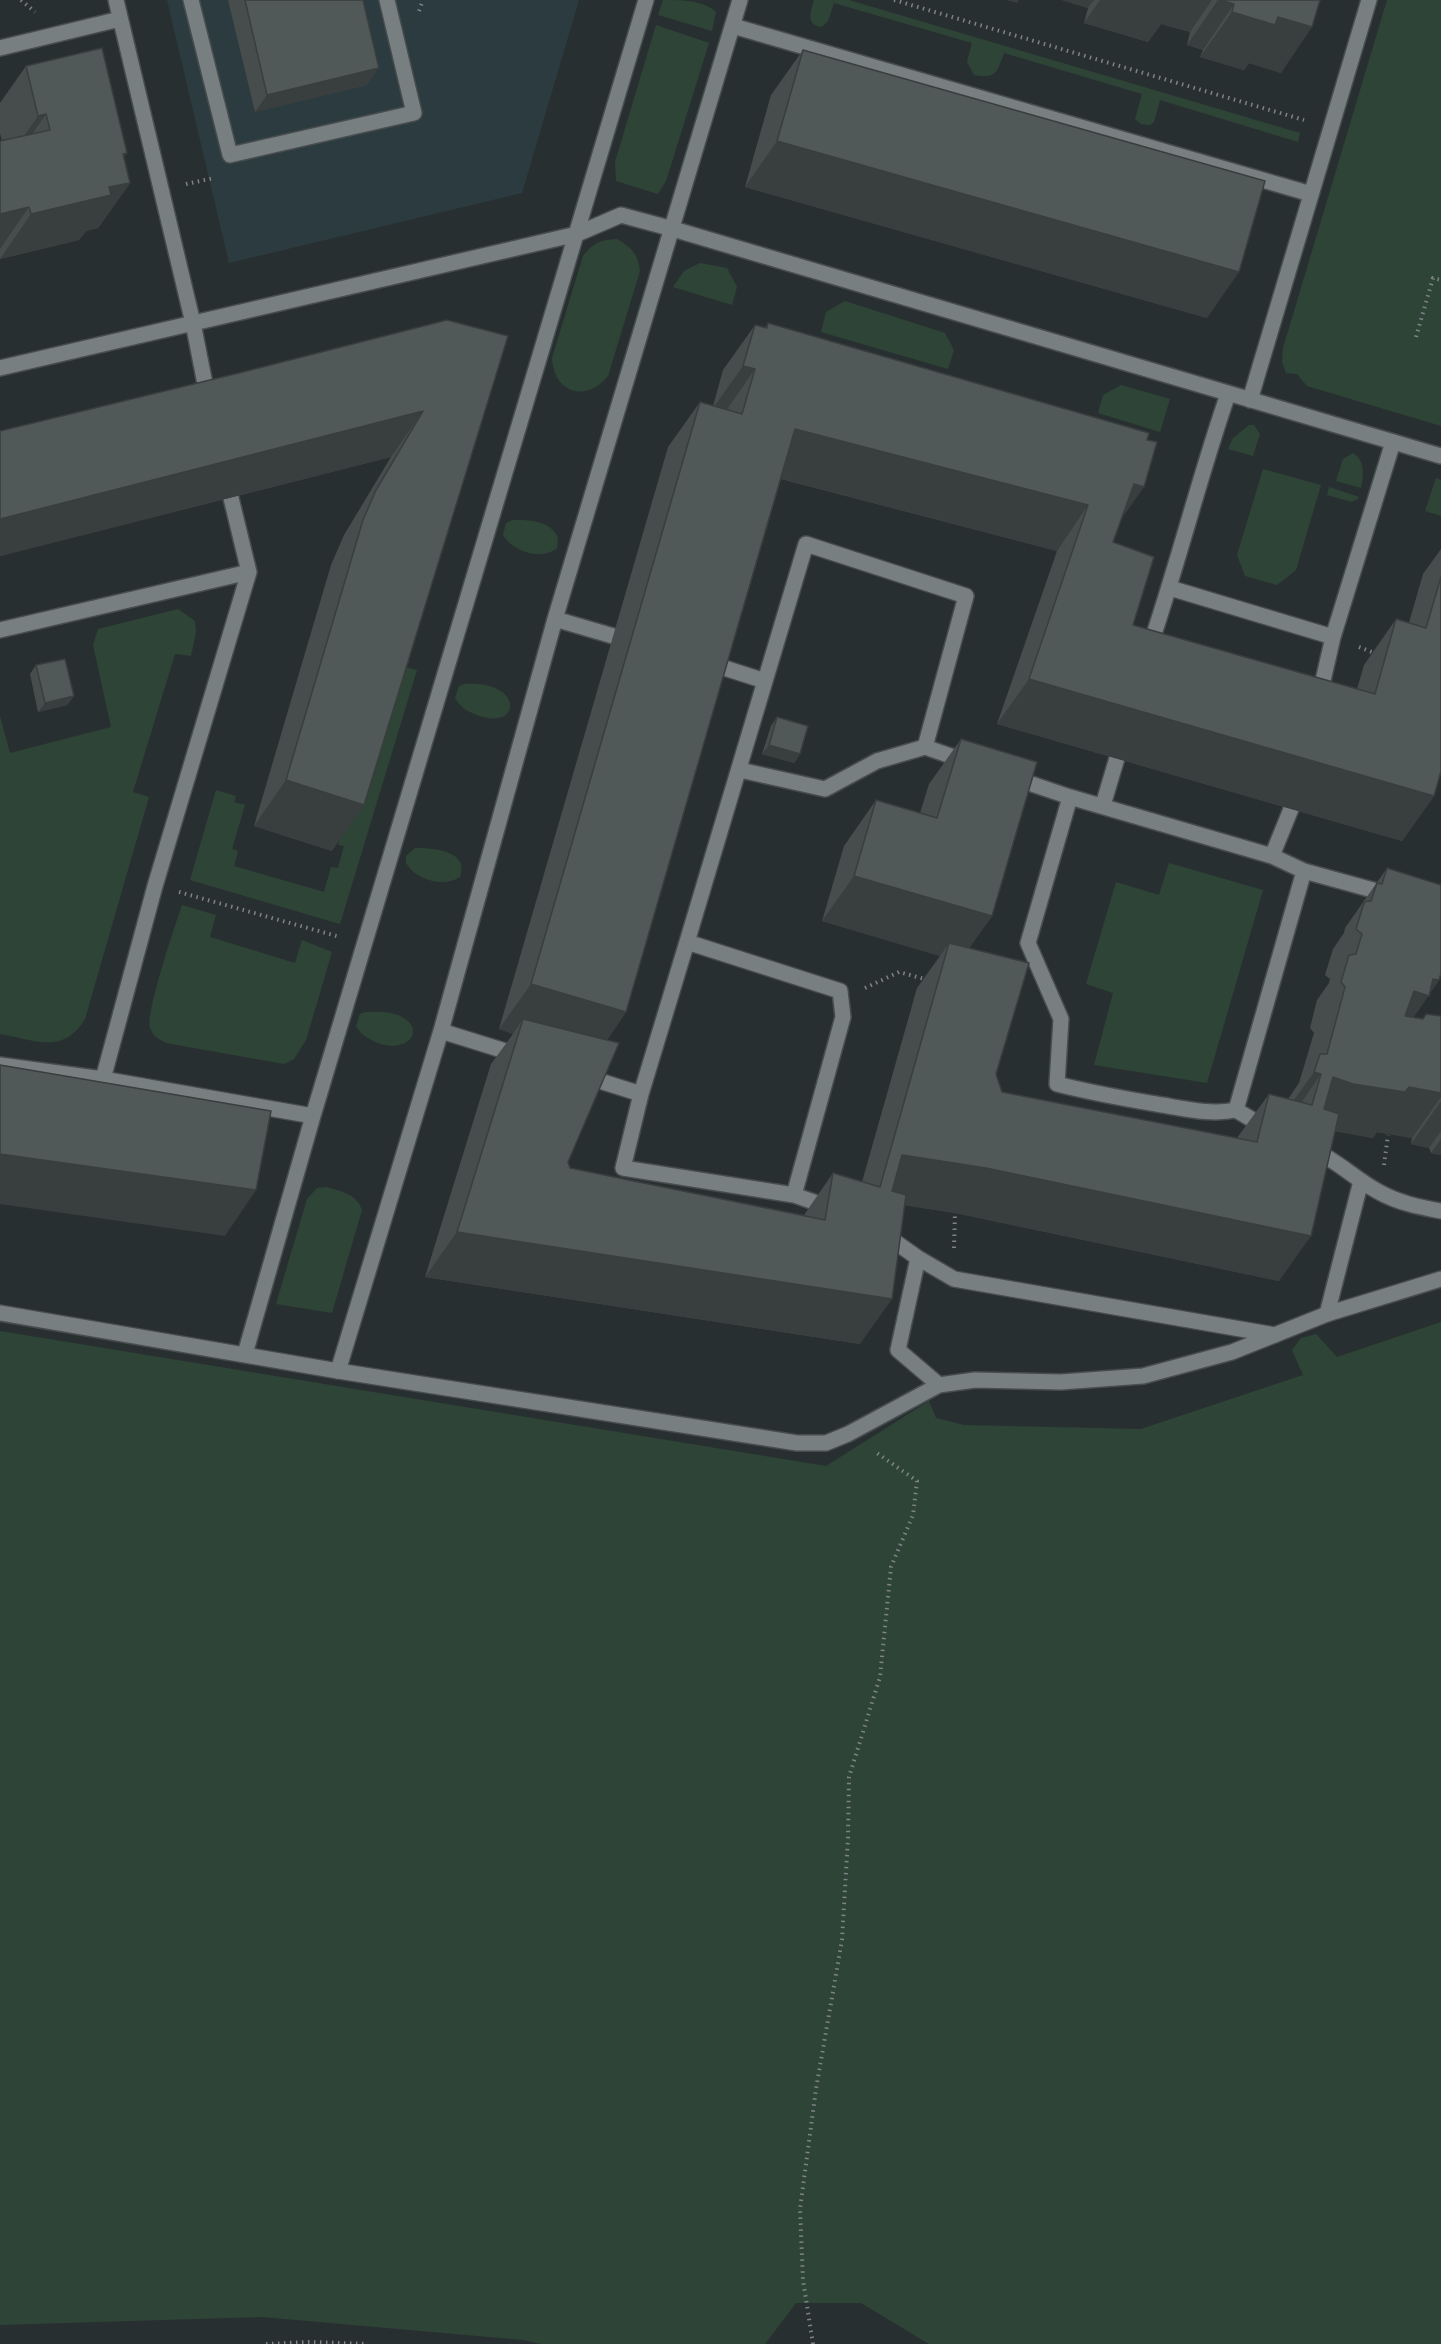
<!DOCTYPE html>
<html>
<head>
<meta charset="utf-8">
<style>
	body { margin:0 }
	canvas { display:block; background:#282f31 }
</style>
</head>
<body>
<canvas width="1441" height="2344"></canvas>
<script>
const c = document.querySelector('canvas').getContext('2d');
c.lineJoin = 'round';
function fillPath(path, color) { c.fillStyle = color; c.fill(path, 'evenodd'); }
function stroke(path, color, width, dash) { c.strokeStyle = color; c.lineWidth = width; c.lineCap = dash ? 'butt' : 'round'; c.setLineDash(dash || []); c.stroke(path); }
fillPath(new Path2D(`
	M167 0H579L522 193 229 263Z`), '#2c3b3f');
fillPath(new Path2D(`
	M663 0C682 0 703 0 716 12L712 31 658 15Z
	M814 0H849L1300 133 1298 142 1160 100 1154 122 1150 125 1141 124 1135 119 1142 94 1004 53C997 72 997 79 974 75L967 62 972 43 834 3 828 21 822 27C805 25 811 11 814 0Z
	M1387 0H1441V426L1307 386 1297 374 1286 373 1282 362 1283 348Z
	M656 25 709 43 666 181 658 194 616 181 615 162Z
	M617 239C632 248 638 254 640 271L608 376C586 403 554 393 552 358L583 256C593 243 600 240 617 239Z
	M700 263 727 268 737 287 732 305 673 287 684 271Z
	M845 301 945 333 954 350 948 369 821 332 826 312Z
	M1121 385 1170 399 1160 432 1098 413 1103 395Z
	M1249 425H1254L1260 434 1253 456 1228 449 1233 438Z
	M1353 453C1365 460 1364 476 1361 488L1336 481 1343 459Z
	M1263 469 1321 485 1296 570 1277 585 1245 576 1237 555Z
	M1436 478 1441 480V516L1425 511Z
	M1329 487 1359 497 1358 499 1352 502 1327 495Z
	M512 520C529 520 549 520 558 537L557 548C542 561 513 552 503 535L506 523Z
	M178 609 195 621 196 632 191 656 175 654 133 792 149 797 85 1019C63 1055 36 1040 0 1034V716L10 753 111 727 93 645 98 629Z
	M393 664 417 670 340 924 190 880 216 790 236 796 234 802 245 805 232 849 238 851 234 866 324 892 331 867 338 868 344 846 338 845Z
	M464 684C524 679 523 732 477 715 468 712 460 707 455 698L459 686Z
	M415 848C432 848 470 850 460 877 444 888 416 880 406 863V856Z
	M1169 863 1263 890 1207 1083 1094 1065 1113 993 1086 984 1116 882 1159 895Z
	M182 905 216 915 210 937 295 963 302 940 332 952 306 1040 294 1059 284 1064 166 1043C159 1039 152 1036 150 1027 146 1011 175 926 182 905Z
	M365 1012C376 1012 387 1011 398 1015 428 1028 409 1054 378 1043 369 1039 361 1035 356 1026L360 1014Z
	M327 1187C342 1192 356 1193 362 1210L332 1313 276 1304 307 1199 317 1188Z
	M1441 1322V2344H929L861 2303H796L765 2344H541L523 2340 262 2317 0 2325V1331L826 1466 929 1401 936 1418 964 1425 1141 1429 1303 1375 1292 1350 1301 1338 1316 1334 1337 1357Z`), '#2e4436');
const service = new Path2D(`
	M116 0 193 323 208 399
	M191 0 230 155 414 113 387 0
	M733 26 1311 194
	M0 48 120 19
	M0 368 577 234 621 215 673 229
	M1250 400 1369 0
	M231 498 249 572
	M1170 588 1333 637
	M555 619 613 636
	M0 630 249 572 155 886 103 1079
	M1149 649C1178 564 1199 478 1228 394
	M709 663 765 681
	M1319 698 1333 637 1393 442
	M740 770 825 789 877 761 925 747
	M1014 778 1070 797 1272 856 1304 871 1391 895
	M1070 797 1028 943 1061 1019 1057 1084C1092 1093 1126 1099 1162 1105 1187 1109 1211 1115 1236 1110L1268 1129
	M1103 805 1117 758
	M1272 856 1291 809
	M687 942 641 1094 623 1168 794 1195 843 1017 840 991 687 942 806 544 966 596 925 747 968 762
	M441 1031 518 1055
	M0 1065 103 1079 313 1116
	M584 1076 641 1094
	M1236 1110 1304 871
	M1313 1150C1337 1160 1356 1180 1379 1192 1399 1203 1419 1207 1441 1211
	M794 1195 831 1208
	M884 1234 918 1258
	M1327 1314 1361 1181
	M245 1354 313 1116 646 0
	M338 1371 441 1031 555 619 740 0
	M939 1385 898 1350 918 1258 954 1279 1275 1335`);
const minor = new Path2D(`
	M673 229 1441 456
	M0 1313 338 1371 797 1443H826L848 1434 939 1385 975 1380 1061 1382 1143 1376 1232 1352 1327 1314 1441 1279`);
stroke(service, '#474c4e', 18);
stroke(minor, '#474c4e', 18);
stroke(new Path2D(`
	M21 0 35 12
	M894 0 1304 120
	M419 11 423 0
	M186 184 214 178
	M1416 337 1433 278 1441 280
	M1359 647 1377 654
	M179 892 340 937
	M865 988 899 972 928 980
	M1384 1165 1388 1135
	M954 1248 955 1213
	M266 2344 309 2342 368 2344
	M813 2344 803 2280 800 2209 816 2089 842 1940 848 1838 849 1777 880 1677 891 1567 913 1515 917 1481 874 1451`), '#7e8385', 4, [1.5, 4.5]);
stroke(service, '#777f81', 15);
stroke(minor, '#777f81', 15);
fillPath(new Path2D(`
	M228 0H363L367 85 255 112Z
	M1062 0H1320L1281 73 1249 63 1244 70 1200 57 1203 50 1187 45 1190 32 1161 24 1148 42 1084 23 1088 8Z
	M803 50 1207 318 745 187 771 95Z
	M26 66 124 158 130 183 98 228 86 231 79 240 0 259V141H2L0 133V103Z
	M447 320 332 851 254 826 331 565 344 535 391 457 0 556V431L243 372Z
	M768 323 1121 520 1113 542 1133 625 1357 689 1364 665 1396 619 1409 623 1423 574 1441 549V771L1434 796 1402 841 997 724 1057 551 781 479 626 1012 607 1040 568 1162 570 1168 804 1215 833 1173 862 1182 917 988 940 956 822 921 844 846 876 800 920 813 929 784 961 739 992 916 969 948 996 1074 1002 1092 1237 1138 1269 1094 1288 1099 1299 1083 1314 1033 1310 1028 1317 1000 1329 983 1330 979 1325 975 1333 949 1344 933 1345 928 1387 868 1439 980 1413 1018 1423 1019 1441 1016V1155L1431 1153 1429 1148 1411 1144 1412 1138 1377 1132 1373 1138 1335 1131 1279 1281 955 1213 904 1205 860 1344 425 1277 491 1064 513 1034 499 1029 668 447 700 402 713 406 723 370 755 325 765 328Z
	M36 665 74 696 67 705 38 712 30 674Z
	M777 717 800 754 794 763 762 754 771 726Z`), '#464d4c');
fillPath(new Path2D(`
	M1006 0H1019L1017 3Z
	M1062 0H1094L1088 8Z
	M1100 0H1212L1190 32 1161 24 1148 42 1084 23Z
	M1218 0 1234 4 1203 50 1187 45Z
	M1232 12 1278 17 1312 27 1281 73 1249 63 1244 70 1200 57Z
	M379 68 367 85 255 112 267 95Z
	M46 114 15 159 7 161 38 116Z
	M777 141 1239 272 1207 318 745 187Z
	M127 153 95 199 109 187 130 183 98 228 86 231 79 240 0 259 31 214 123 154Z
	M29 207 0 249V214Z
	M743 366 755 369 723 415 711 411Z
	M423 411 391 457 0 556V519Z
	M795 429 1088 505 1057 551 764 474Z
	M1134 484 1144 487 1112 532Z
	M1029 679 1434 796 1402 841 997 724Z
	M74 696 67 705 38 712 45 703Z
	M769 745 800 754 794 763 762 754Z
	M286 780 364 805 332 851 254 826Z
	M854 876 992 916 960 961 949 943 940 956 822 921Z
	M1433 979 1439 980 1397 1041 1414 991Z
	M531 984 626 1012 595 1058 523 1019 513 1034 499 1029Z
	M1314 1072 1321 1074 1290 1119 1282 1117Z
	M1333 1077 1409 1087 1441 1093V1097L1412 1138 1377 1132 1373 1138 1321 1129 1302 1122Z
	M1441 1101V1131L1429 1148 1411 1144Z
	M1441 1139V1155L1431 1153Z
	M0 1154 256 1190 225 1236 0 1204Z
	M902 1155 986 1168 1311 1236 1279 1281 955 1213 870 1200Z
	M457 1232 892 1299 860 1344 425 1277Z`), '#393e3e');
const building = new Path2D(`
	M245 0H363L379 68 267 95Z
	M1220 0H1320L1312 27 1278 17 1275 25 1232 12 1234 4Z
	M102 48 127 153 123 154 130 183 109 187 111 195 31 214 29 207 0 214V141L50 130 46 114 38 116 26 66Z
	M803 50 1265 181 1239 272 777 141Z
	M447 320 508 336 364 805 286 780 363 520 376 490 423 411 0 519V431L243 372Z
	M768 323 1149 433 1147 440 1157 442 1144 487 1134 484 1113 542 1154 557 1133 625 1375 694 1396 619 1426 628 1441 577V771L1434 796 1029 679 1088 505 795 429 626 1012 531 984 700 402 742 414 755 369 743 366 755 325 767 328Z
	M65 659 74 696 45 703 36 665Z
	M777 717 808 726 800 754 769 745Z
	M961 739 1037 762 992 916 854 876 876 800 937 818Z
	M1387 868 1441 885V973L1439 980 1433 979 1429 996 1414 991 1405 1016 1423 1019 1426 1014 1441 1016V1093L1409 1087 1405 1092 1353 1084 1333 1077 1324 1109 1339 1114 1311 1236 986 1168 902 1155 892 1191 906 1195 892 1299 457 1232 523 1019 619 1043 568 1162 570 1168 825 1220 833 1173 880 1187 949 943 1029 963 996 1074 1002 1092 1257 1142 1269 1094 1312 1105 1321 1074 1314 1072 1320 1054H1327L1345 987 1341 982 1349 955 1356 954 1362 934 1356 929 1364 903 1367 901H1371L1377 883 1382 884Z
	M0 1065 271 1111 256 1190 0 1154Z`);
fillPath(building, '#515958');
stroke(building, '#393e3e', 1.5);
</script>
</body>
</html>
